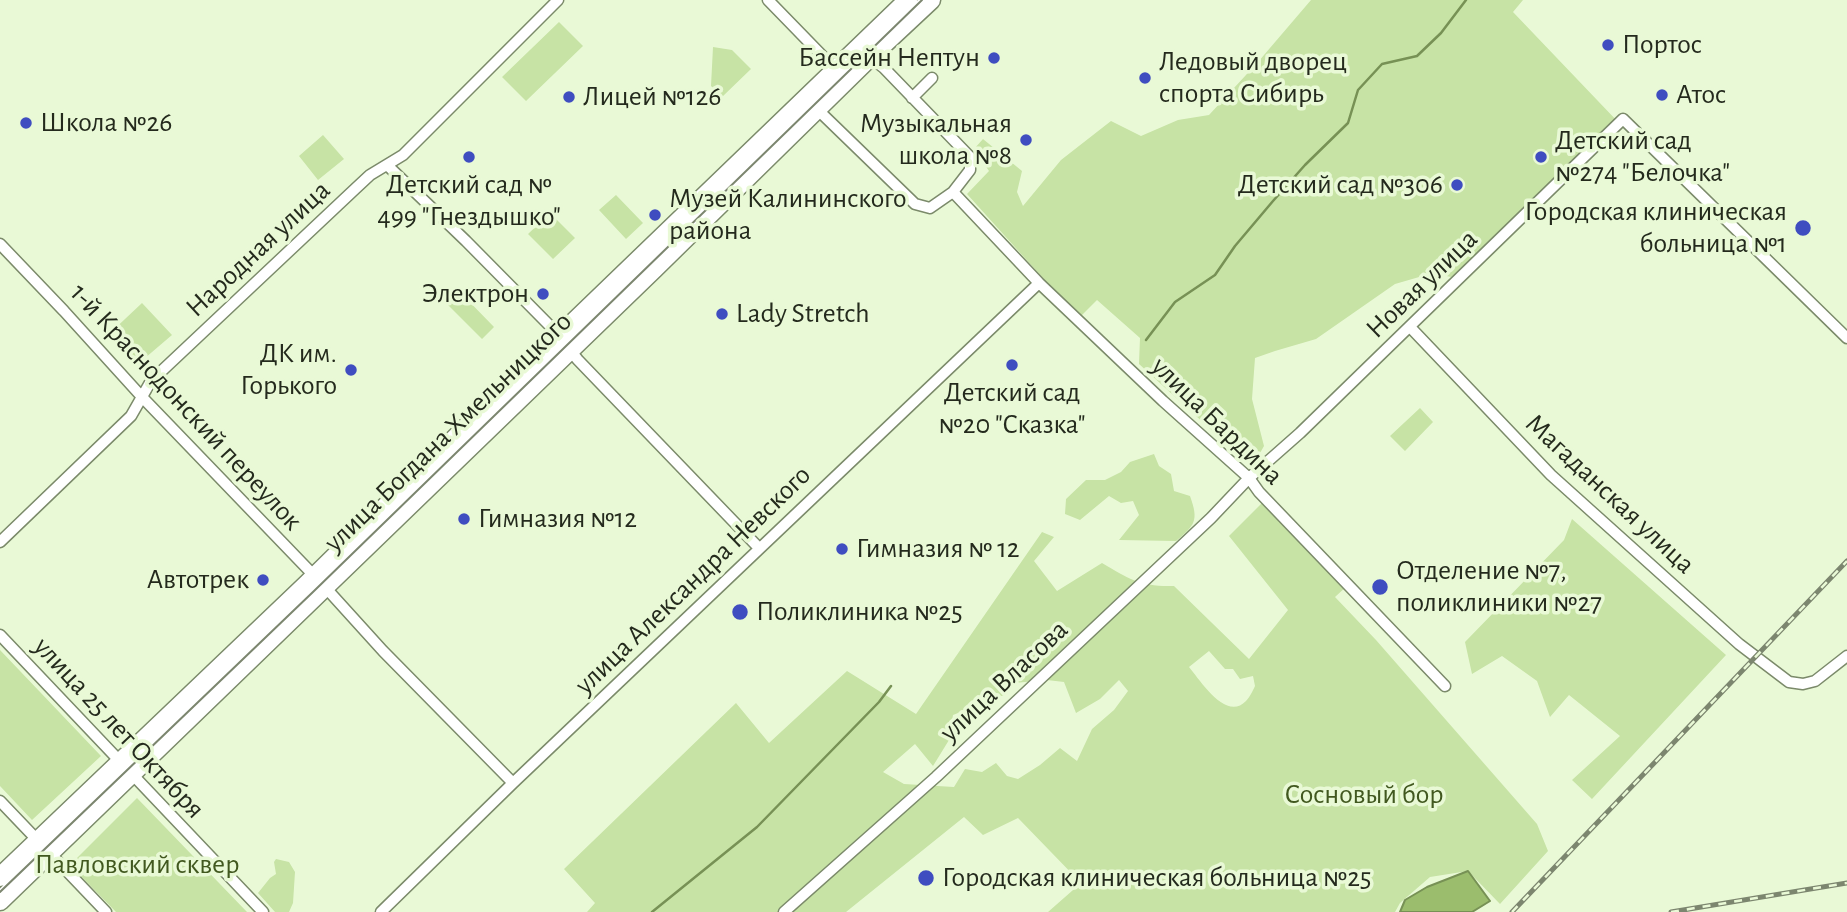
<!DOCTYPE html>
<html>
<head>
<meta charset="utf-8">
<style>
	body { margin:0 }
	canvas { display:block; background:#e9f9d6 }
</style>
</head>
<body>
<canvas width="1847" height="912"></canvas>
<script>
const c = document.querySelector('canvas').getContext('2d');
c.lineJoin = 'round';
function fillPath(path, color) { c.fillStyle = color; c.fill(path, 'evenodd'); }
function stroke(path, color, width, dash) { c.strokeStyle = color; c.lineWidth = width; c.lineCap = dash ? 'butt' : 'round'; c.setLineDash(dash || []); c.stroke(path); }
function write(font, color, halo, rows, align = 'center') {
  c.font = font + ' "Alegreya Sans",sans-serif'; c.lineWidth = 7; c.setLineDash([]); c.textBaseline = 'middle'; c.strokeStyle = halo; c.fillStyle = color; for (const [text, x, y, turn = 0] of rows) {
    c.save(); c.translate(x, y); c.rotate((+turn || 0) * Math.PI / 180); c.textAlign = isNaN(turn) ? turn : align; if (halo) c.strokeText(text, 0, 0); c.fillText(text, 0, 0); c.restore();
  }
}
fillPath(new Path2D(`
	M1311 0H1523L1513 12 1619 123 1451 277 1433 273 1395 284 1316 339 1275 351 1255 358 1252 399 1264 446 1252 467 1139 364 1140 338 1097 300 1079 318 967 194 989 171 974 149 983 139 1022 171 1017 192 1023 206 1061 160 1111 121 1141 136 1178 120 1209 115 1258 62Z
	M559 22 583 46 526 101 502 77Z
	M713 47 732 50 751 69 722 97 711 86Z
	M323 135 344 159 318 180 299 156Z
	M616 195 643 223 626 239 599 210Z
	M550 213 575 238 553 259 528 234Z
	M458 290 494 327 482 339 446 303Z
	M142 303 172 335 138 364 108 335Z
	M1420 408 1433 422 1405 451 1390 436Z
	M1154 454 1159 466 1171 474 1174 491 1190 496C1199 521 1195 525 1176 541L1119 540 1139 515 1133 501 1121 503 1109 496 1080 520 1065 514 1066 499 1086 480H1105L1121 472 1130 462Z
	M1263 502 1347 586 1335 597 1376 640 1537 824 1548 851 1500 904 1468 871 1430 877 1400 903 1395 912H1048L1081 883 1018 818 983 835 964 817 846 912H587L595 903 564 869 736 703 769 743 847 671 916 714 1042 532 1054 537 1034 561 1057 591 1102 563C1129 579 1141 587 1174 586L1249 659 1288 610 1229 536ZM1209 651 1225 669H1233L1240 679 1253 676 1255 686C1253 690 1250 697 1246 701 1226 722 1200 680 1189 667ZM1047 680 1064 682 1076 713 1100 699 1119 680 1128 691 1114 710 1092 729 1077 761 1060 748 1040 765 1018 779 1007 776 996 763 982 772 965 769 954 787 904 784 883 772 915 744 933 766 949 740 953 715 1004 695 1014 683Z
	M1572 519 1726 655 1592 799 1572 780 1620 736 1569 695 1550 717 1537 681 1502 656 1472 674 1465 642 1564 540Z
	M0 650 101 756 32 820 0 786Z
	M137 798 247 912H116L70 865Z
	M276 859 289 862 295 872 293 903 289 912H275L258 893 270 878 276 874 274 862Z`), '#c7e3a5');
const water = new Path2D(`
	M1468 871 1490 901 1472 912H1400L1405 900 1427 887Z`);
fillPath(water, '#9bbd6d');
stroke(water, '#779155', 2);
stroke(new Path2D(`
	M1146 340 1175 302 1215 275 1235 246 1273 201 1305 165 1348 123 1358 90 1382 64 1417 56 1441 33 1466 0
	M652 912 757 827 879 702 891 686`), '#779155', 2.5);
const street = new Path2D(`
	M768 0 839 73
	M870 57 884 68 970 157V170L953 192
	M912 98 932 78
	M818 110 915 204 930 208 953 192 1039 283 1163 401 1249 478 1259 492 1445 686
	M387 165 466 241 549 325 578 360 759 548
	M0 244 64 311 142 397 325 587 383 651 513 783
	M1410 327 1551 475 1739 644 1789 682 1803 684 1815 681 1847 656
	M0 542 131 416 151 381 355 189 370 175 403 155 558 0
	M0 635 263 912
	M0 801 106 912
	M381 912 513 783 1039 283
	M784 912 936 777 1211 518 1249 478 1300 433 1623 119 1847 338`);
const highway = new Path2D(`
	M0 877 307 584 549 346 908 0
	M0 901 654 269 870 57 931 0`);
stroke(street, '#7b8a6a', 13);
stroke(highway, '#7b8a6a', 21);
stroke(street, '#fff', 10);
stroke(highway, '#fff', 18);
stroke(new Path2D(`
	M0 892 314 591 922 0`), '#7c866f', 2);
const rail = new Path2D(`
	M1512 912 1847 561
	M1671 912 1847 883`);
stroke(rail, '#7c866f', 5);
stroke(rail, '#e9f9d6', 2.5, [8]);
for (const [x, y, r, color] of [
	[1608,45,7,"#3f4dc0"],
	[994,58,7,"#3f4dc0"],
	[1145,78,7,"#3f4dc0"],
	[1662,95,7,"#3f4dc0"],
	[569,97,7,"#3f4dc0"],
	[26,123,7,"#3f4dc0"],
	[1026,140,7,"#3f4dc0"],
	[469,157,7,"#3f4dc0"],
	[1541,157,7,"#3f4dc0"],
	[1457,185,7,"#3f4dc0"],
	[655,215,7,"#3f4dc0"],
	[1803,228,9,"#3f4dc0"],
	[543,294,7,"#3f4dc0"],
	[722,314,7,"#3f4dc0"],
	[1012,365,7,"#3f4dc0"],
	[351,370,7,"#3f4dc0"],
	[464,519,7,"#3f4dc0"],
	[842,549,7,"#3f4dc0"],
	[263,580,7,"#3f4dc0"],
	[1380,587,9,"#3f4dc0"],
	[740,612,9,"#3f4dc0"],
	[926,878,9,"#3f4dc0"]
]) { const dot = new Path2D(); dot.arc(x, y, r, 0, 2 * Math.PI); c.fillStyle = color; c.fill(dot); stroke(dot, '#e9f9d6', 2.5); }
write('28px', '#242a1d', '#e9f9d6', [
	["Портос",1622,45],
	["Бассейн Нептун",980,58,"right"],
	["Ледовый дворец",1159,62],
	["спорта Сибирь",1159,94],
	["Атос",1676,95],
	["Лицей №126",583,97],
	["Школа №26",40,123],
	["Музыкальная",1012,124,"right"],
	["школа №8",1012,156,"right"],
	["Детский сад",1555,141],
	["№274 \"Белочка\"",1555,173],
	["Детский сад №",469,185,"center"],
	["499 \"Гнездышко\"",469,217,"center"],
	["Детский сад №306",1443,185,"right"],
	["Музей Калининского",669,199],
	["района",669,231],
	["Городская клиническая",1787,212,"right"],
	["больница №1",1787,244,"right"],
	["Электрон",529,294,"right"],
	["Lady Stretch",736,314],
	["ДК им.",337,354,"right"],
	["Горького",337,386,"right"],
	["Детский сад",1012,393,"center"],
	["№20 \"Сказка\"",1012,425,"center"],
	["Гимназия №12",478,519],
	["Гимназия № 12",856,549],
	["Отделение №7,",1396,571],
	["поликлиники №27",1396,603],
	["Автотрек",249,580,"right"],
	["Поликлиника №25",756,612],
	["Городская клиническая больница №25",942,878]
], 'left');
write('28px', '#242a1d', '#e9f9d6', [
	["Народная улица",258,249,-43],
	["Новая улица",1422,284,-44],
	["1-й Краснодонский переулок",186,407,47],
	["улица Бардина",1217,421,44],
	["улица Богдана Хмельницкого",448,432,-44],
	["Магаданская улица",1610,494,43],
	["улица Александра Невского",693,580,-44],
	["улица Власова",1004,681,-43],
	["улица 25 лет Октября",119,728,47]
]);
write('28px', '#41581f', '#e9f9d6', [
	["Сосновый бор",1364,795],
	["Павловский сквер",137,865]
]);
</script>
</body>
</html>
